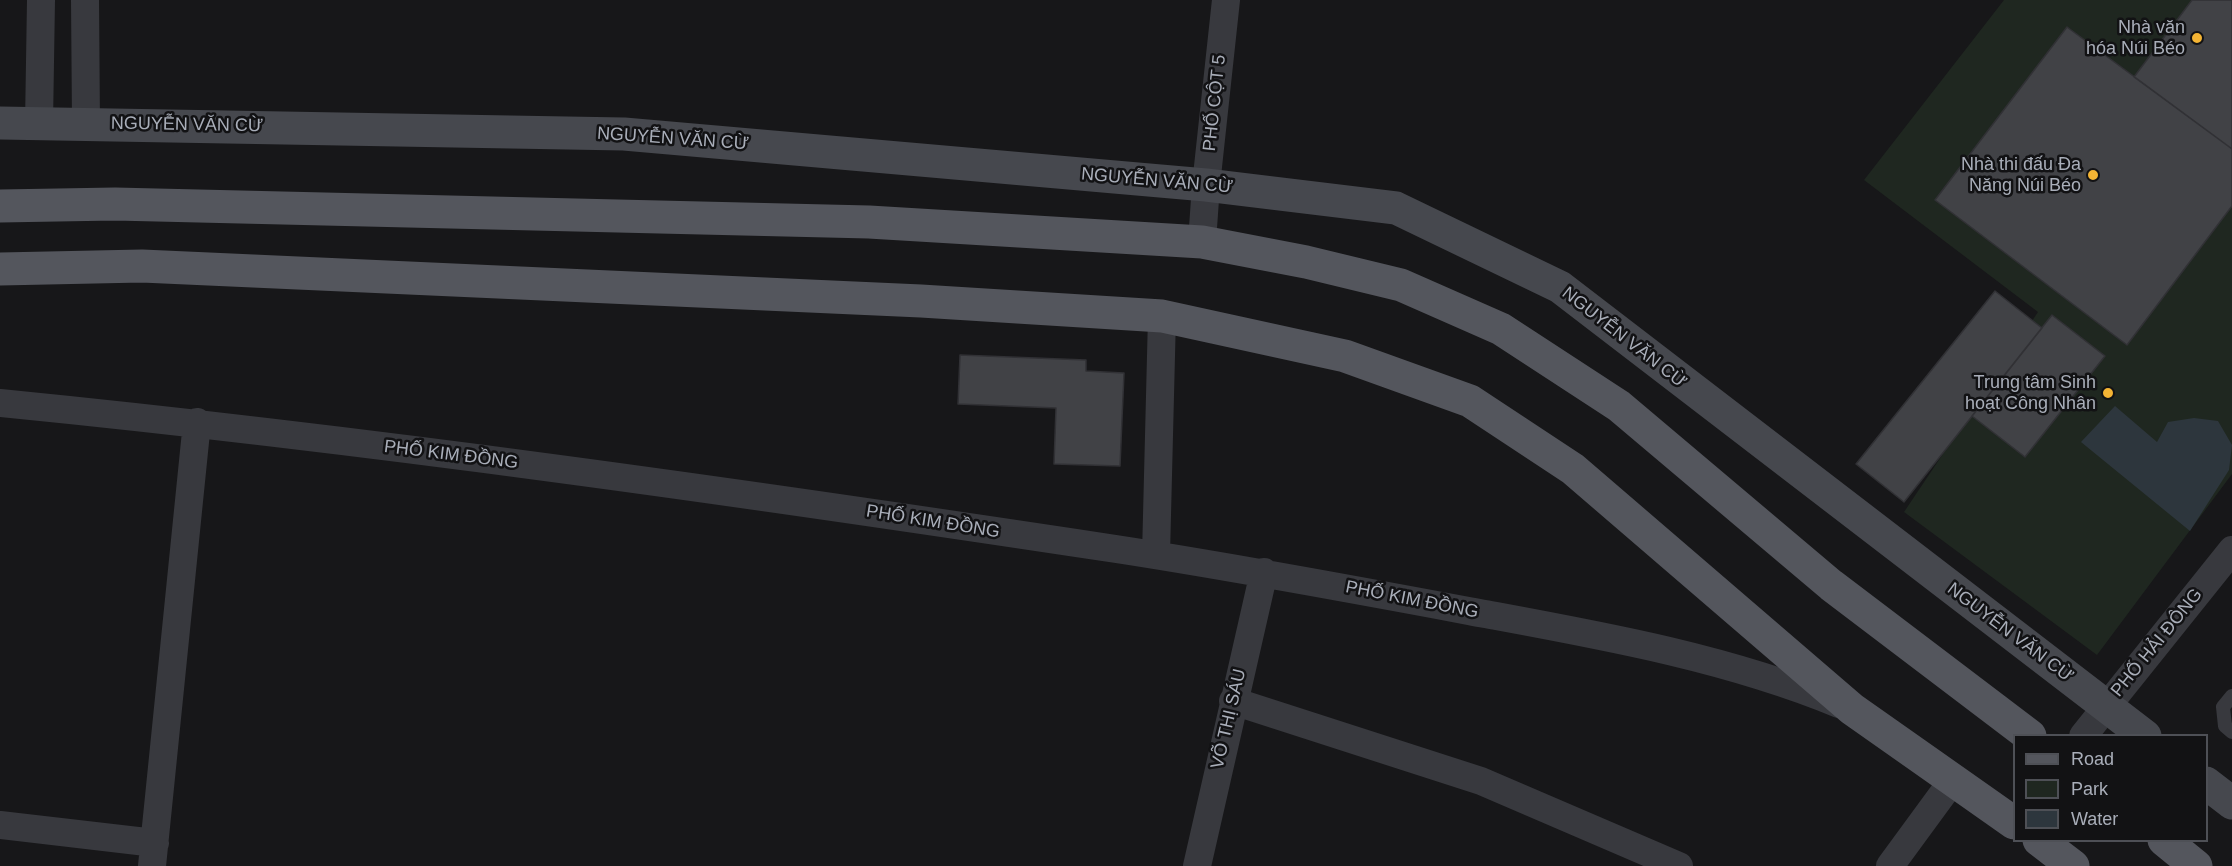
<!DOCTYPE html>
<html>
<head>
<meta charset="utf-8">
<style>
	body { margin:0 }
	#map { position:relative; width:2232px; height:866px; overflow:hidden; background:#171719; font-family:Helvetica,sans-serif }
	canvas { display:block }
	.legend { position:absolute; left:2013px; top:734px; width:195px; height:108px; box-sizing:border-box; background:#121214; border:2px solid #4e5056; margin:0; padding:8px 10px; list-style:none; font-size:18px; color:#a9aeb9 }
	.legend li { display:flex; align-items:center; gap:12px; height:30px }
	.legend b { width:30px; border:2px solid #4e5056 }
</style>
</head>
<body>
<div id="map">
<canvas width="2232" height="866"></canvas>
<ul class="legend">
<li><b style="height:8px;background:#54565d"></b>Road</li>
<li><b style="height:16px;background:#1f2720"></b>Park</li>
<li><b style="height:16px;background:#2d363d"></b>Water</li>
</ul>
</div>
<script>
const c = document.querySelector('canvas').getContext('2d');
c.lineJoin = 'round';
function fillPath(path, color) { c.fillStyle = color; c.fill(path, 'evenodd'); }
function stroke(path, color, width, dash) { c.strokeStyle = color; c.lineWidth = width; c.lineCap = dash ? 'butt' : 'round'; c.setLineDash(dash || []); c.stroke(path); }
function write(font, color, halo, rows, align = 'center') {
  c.font = font + ' Helvetica,sans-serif'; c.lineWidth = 5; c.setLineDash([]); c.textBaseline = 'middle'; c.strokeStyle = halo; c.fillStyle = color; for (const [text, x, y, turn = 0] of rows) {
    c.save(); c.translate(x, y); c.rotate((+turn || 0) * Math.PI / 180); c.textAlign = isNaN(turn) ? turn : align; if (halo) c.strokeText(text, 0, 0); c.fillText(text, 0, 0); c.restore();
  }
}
fillPath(new Path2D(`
	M2004 0H2232V474L2097 655 1904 512 2038 312 1864 180Z`), '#1f2720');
fillPath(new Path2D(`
	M2115 406 2157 442 2168 422 2194 418 2218 421 2232 445 2229 470 2190 531 2081 442Z`), '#2d363d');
const building = new Path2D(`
	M2192 0H2232V149L2134 77Z
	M2067 27 2232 149V206L2127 345 1935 200Z
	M1995 291 2042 328 1904 502 1856 464Z
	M2052 315 2105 356 2025 457 1972 416Z
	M960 355 1086 360V371L1124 373 1120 466 1054 464 1056 408 958 404Z`);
fillPath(building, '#414246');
stroke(building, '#313135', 1.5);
stroke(new Path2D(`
	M2232 696 2223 707 2225 726 2232 732`), '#38393e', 14);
stroke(new Path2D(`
	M85 0 86 123
	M39 124 41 0
	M1202 242 1206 185 1226 0
	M0 403C373 440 745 493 1116 549 1240 568 1362 591 1485 614 1604 636 1727 658 1839 704
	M1156 555 1162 316
	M1233 701 1481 781 1679 866
	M2083 736 2232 550
	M0 825 155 843
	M152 866 197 422
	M1197 866 1264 572
	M1890 866 1953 780`), '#38393e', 28);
stroke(new Path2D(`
	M0 123 624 134 1206 185 1396 208 1560 287 2145 736
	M2206 783 2232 803`), '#46484e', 33);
stroke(new Path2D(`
	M0 206 115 204 869 222 1202 242 1306 262 1401 285 1501 329 1619 406 1831 585 2030 736
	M0 269 142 266 921 301 1162 316 1345 356 1470 401 1573 469 1852 709 2014 823
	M2039 840 2073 866
	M2164 840 2196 866`), '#54565d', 33);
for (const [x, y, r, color] of [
	[2197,38,6,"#f4b434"],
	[2093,175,6,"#f4b434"],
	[2108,393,6,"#f4b434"]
]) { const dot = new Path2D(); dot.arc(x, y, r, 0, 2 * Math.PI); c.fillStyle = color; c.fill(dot); stroke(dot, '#121214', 2); }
write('18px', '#a9aeb9', '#121214', [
	["Nhà văn",2185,28],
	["hóa Núi Béo",2185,49],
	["Nhà thi đấu Đa",2081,165],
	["Năng Núi Béo",2081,186],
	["Trung tâm Sinh",2096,383],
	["hoạt Công Nhân",2096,404]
], 'right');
write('18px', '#a9aeb9', '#121214', [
	["PHỐ CỘT 5",1215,103,-84],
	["NGUYỄN VĂN CỪ",187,125,1],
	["NGUYỄN VĂN CỪ",673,139,4],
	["NGUYỄN VĂN CỪ",1157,181,5],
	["NGUYỄN VĂN CỪ",1624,338,38],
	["PHỐ KIM ĐỒNG",451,455,7],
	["PHỐ KIM ĐỒNG",933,522,9],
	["PHỐ KIM ĐỒNG",1412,600,11],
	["NGUYỄN VĂN CỪ",2010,633,37],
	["PHỐ HẢI ĐÔNG",2157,643,-51],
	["VÕ THỊ SÁU",1229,719,-77]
]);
</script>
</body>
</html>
